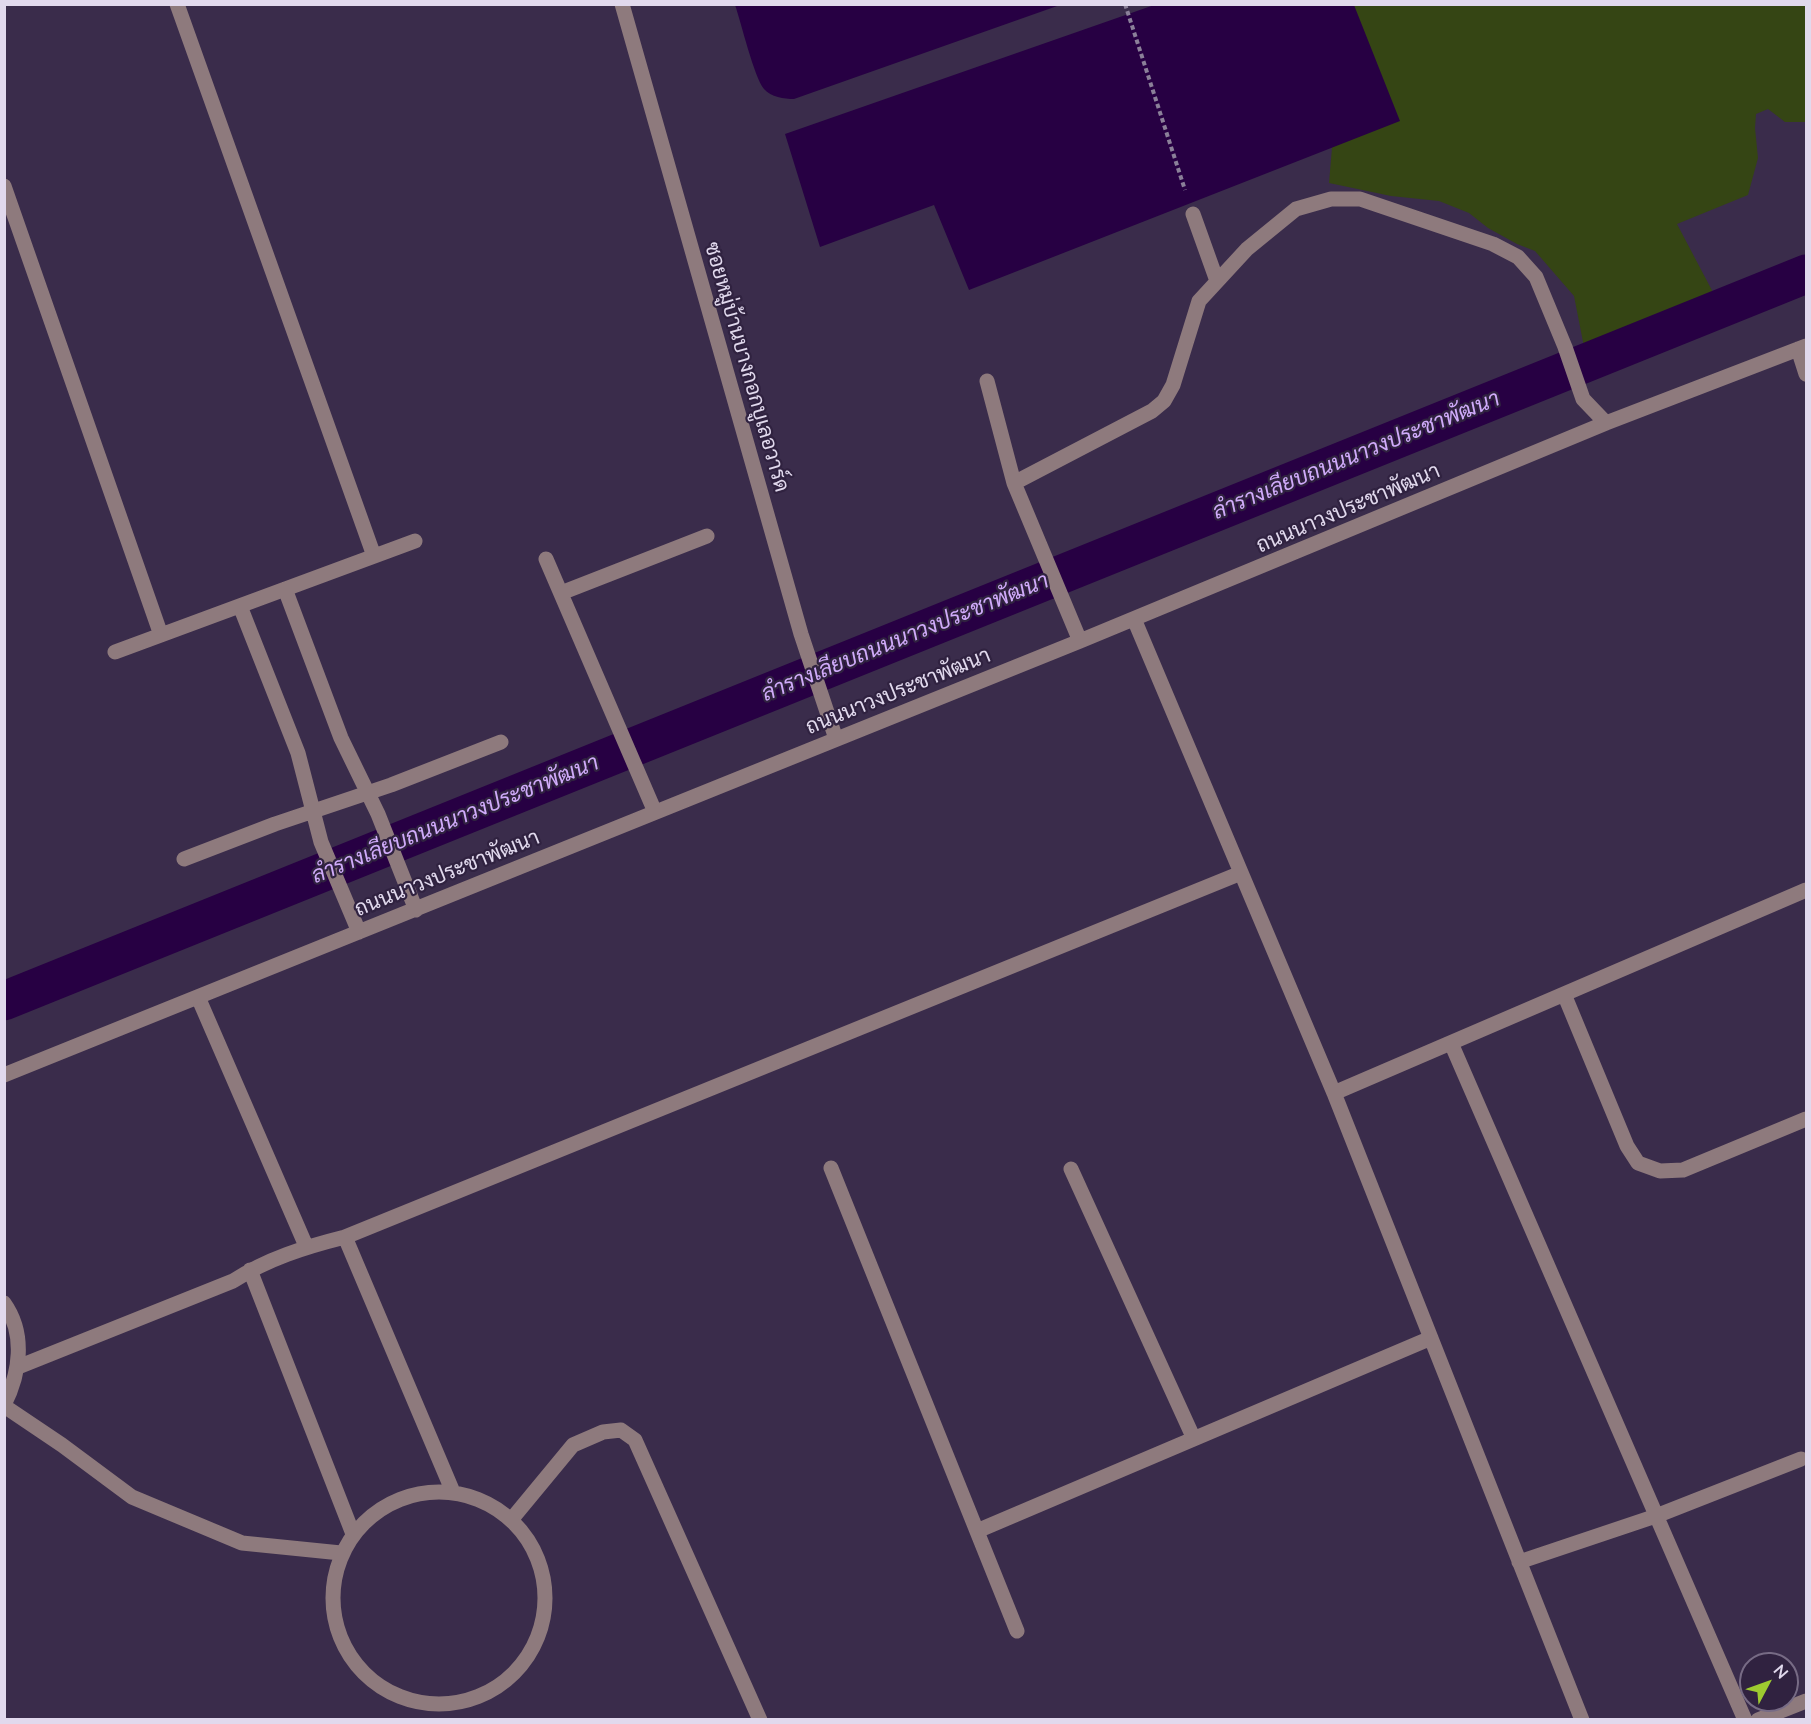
<!DOCTYPE html>
<html>
<head>
<meta charset="utf-8">
<style>
	body { margin:0 }
	#map { position:relative; width:1811px; height:1724px; overflow:hidden; background:#3a2c4b; font-family:Lato,sans-serif }
	canvas { display:block }
	.frame { position:absolute; inset:0; border:6px solid #e1d9ed; pointer-events:none }
	.north { position:absolute; left:1739px; top:1652px; width:60px; height:60px; box-sizing:border-box; background:#302240; border:2px solid #776b85; border-radius:50%; rotate:49deg; font-size:16px; font-weight:700; line-height:24px; text-align:center; color:#e1d9ed }
	.north::after { content:''; display:block; margin:auto; width:21px; height:27px; background:#9dca30; clip-path:polygon(50% 0,100% 100%,50% 72%,0 100%) }
</style>
</head>
<body>
<div id="map">
<canvas width="1811" height="1724"></canvas>
<div class="frame"></div>
<div class="north">N</div>
</div>
<script>
const c = document.querySelector('canvas').getContext('2d');
c.lineJoin = 'round';
function fillPath(path, color) { c.fillStyle = color; c.fill(path, 'evenodd'); }
function stroke(path, color, width, dash) { c.strokeStyle = color; c.lineWidth = width; c.lineCap = dash ? 'butt' : 'round'; c.setLineDash(dash || []); c.stroke(path); }
function write(font, color, halo, rows, align = 'center') {
  c.font = font + ' Lato,Sarabun,sans-serif'; c.lineWidth = 4.5; c.setLineDash([]); c.textBaseline = 'middle'; c.strokeStyle = halo; c.fillStyle = color; for (const [text, x, y, turn = 0] of rows) {
    c.save(); c.translate(x, y); c.rotate((+turn || 0) * Math.PI / 180); c.textAlign = isNaN(turn) ? turn : align; if (halo) c.strokeText(text, 0, 0); c.fillText(text, 0, 0); c.restore();
  }
}
fillPath(new Path2D(`
	M1303 5H1806V122H1785L1768 109 1756 114 1755 128 1758 158 1748 195 1677 224 1716 298 1584 347 1574 296 1535 251 1517 244 1488 228 1469 213 1439 201 1391 196 1329 183 1332 148Z`), '#354514');
fillPath(new Path2D(`
	M1157 4 1354 5 1400 121 969 290 934 205 820 247 785 134Z
	M735 5V4L1060 5 794 99C784 99 771 97 764 89 754 77 741 22 735 5Z`), '#270043');
stroke(new Path2D(`
	M4 1001 1806 274`), '#270043', 39);
stroke(new Path2D(`
	M1125 4 1185 190`), '#8b8099', 4, [4.5, 3]);
stroke(new Path2D(`
	M177 4 374 556
	M622 4 801 634 836 739
	M4 186 161 635
	M1193 214 1217 281
	M1798 349 1806 374
	M987 381 1014 483 1080 641
	M1014 483 1152 411 1164 401 1173 385 1199 301 1247 249 1296 209 1331 199H1360L1493 244 1518 257 1536 277 1565 347 1583 399 1606 423
	M546 559 655 812
	M285 589 341 738 378 814 416 910
	M561 593 707 536
	M240 606 298 753 321 842 359 932
	M1134 619 1334 1093 1582 1720
	M115 652 415 541
	M184 859 275 824 391 785 501 742
	M1564 994 1627 1146 1638 1163 1660 1171 1683 1170 1806 1119
	M198 997 306 1246
	M1451 1043 1745 1720
	M4 1075 1080 641 1606 423 1806 346
	M1334 1093 1806 890
	M831 1168 1017 1631
	M1071 1169 1194 1439
	M345 1237 453 1492
	M250 1270 353 1534
	M4 1303C26 1334 20 1373 4 1405
	M18 1367 233 1281C267 1259 305 1247 345 1237L1241 873
	M4 1406 62 1445 132 1497 242 1543 341 1553
	M333 1598a106 106 0 1 1 212 0a106 106 0 1 1-212 0Z
	M511 1520 573 1445 603 1432 621 1430 635 1440 760 1720
	M977 1531 1431 1338
	M1519 1562 1656 1516 1801 1459
	M1758 1720 1806 1701`), '#8e7a7d', 15);
write('21px', '#e1d9ed', '#302240', [
	["ซอยหมู่บ้านบางกอกบูเลอวาร์ด",747,367,74],
	["ถนนนาวงประชาพัฒนา",1348,508,-23],
	["ถนนนาวงประชาพัฒนา",898,691,-22],
	["ถนนนาวงประชาพัฒนา",447,873,-22]
]);
write('italic 22px', '#d0abfa', '#302240', [
	["ลำรางเลียบถนนนาวงประชาพัฒนา",1356,455,-22],
	["ลำรางเลียบถนนนาวงประชาพัฒนา",905,637,-22],
	["ลำรางเลียบถนนนาวงประชาพัฒนา",455,819,-22]
]);
</script>
</body>
</html>
